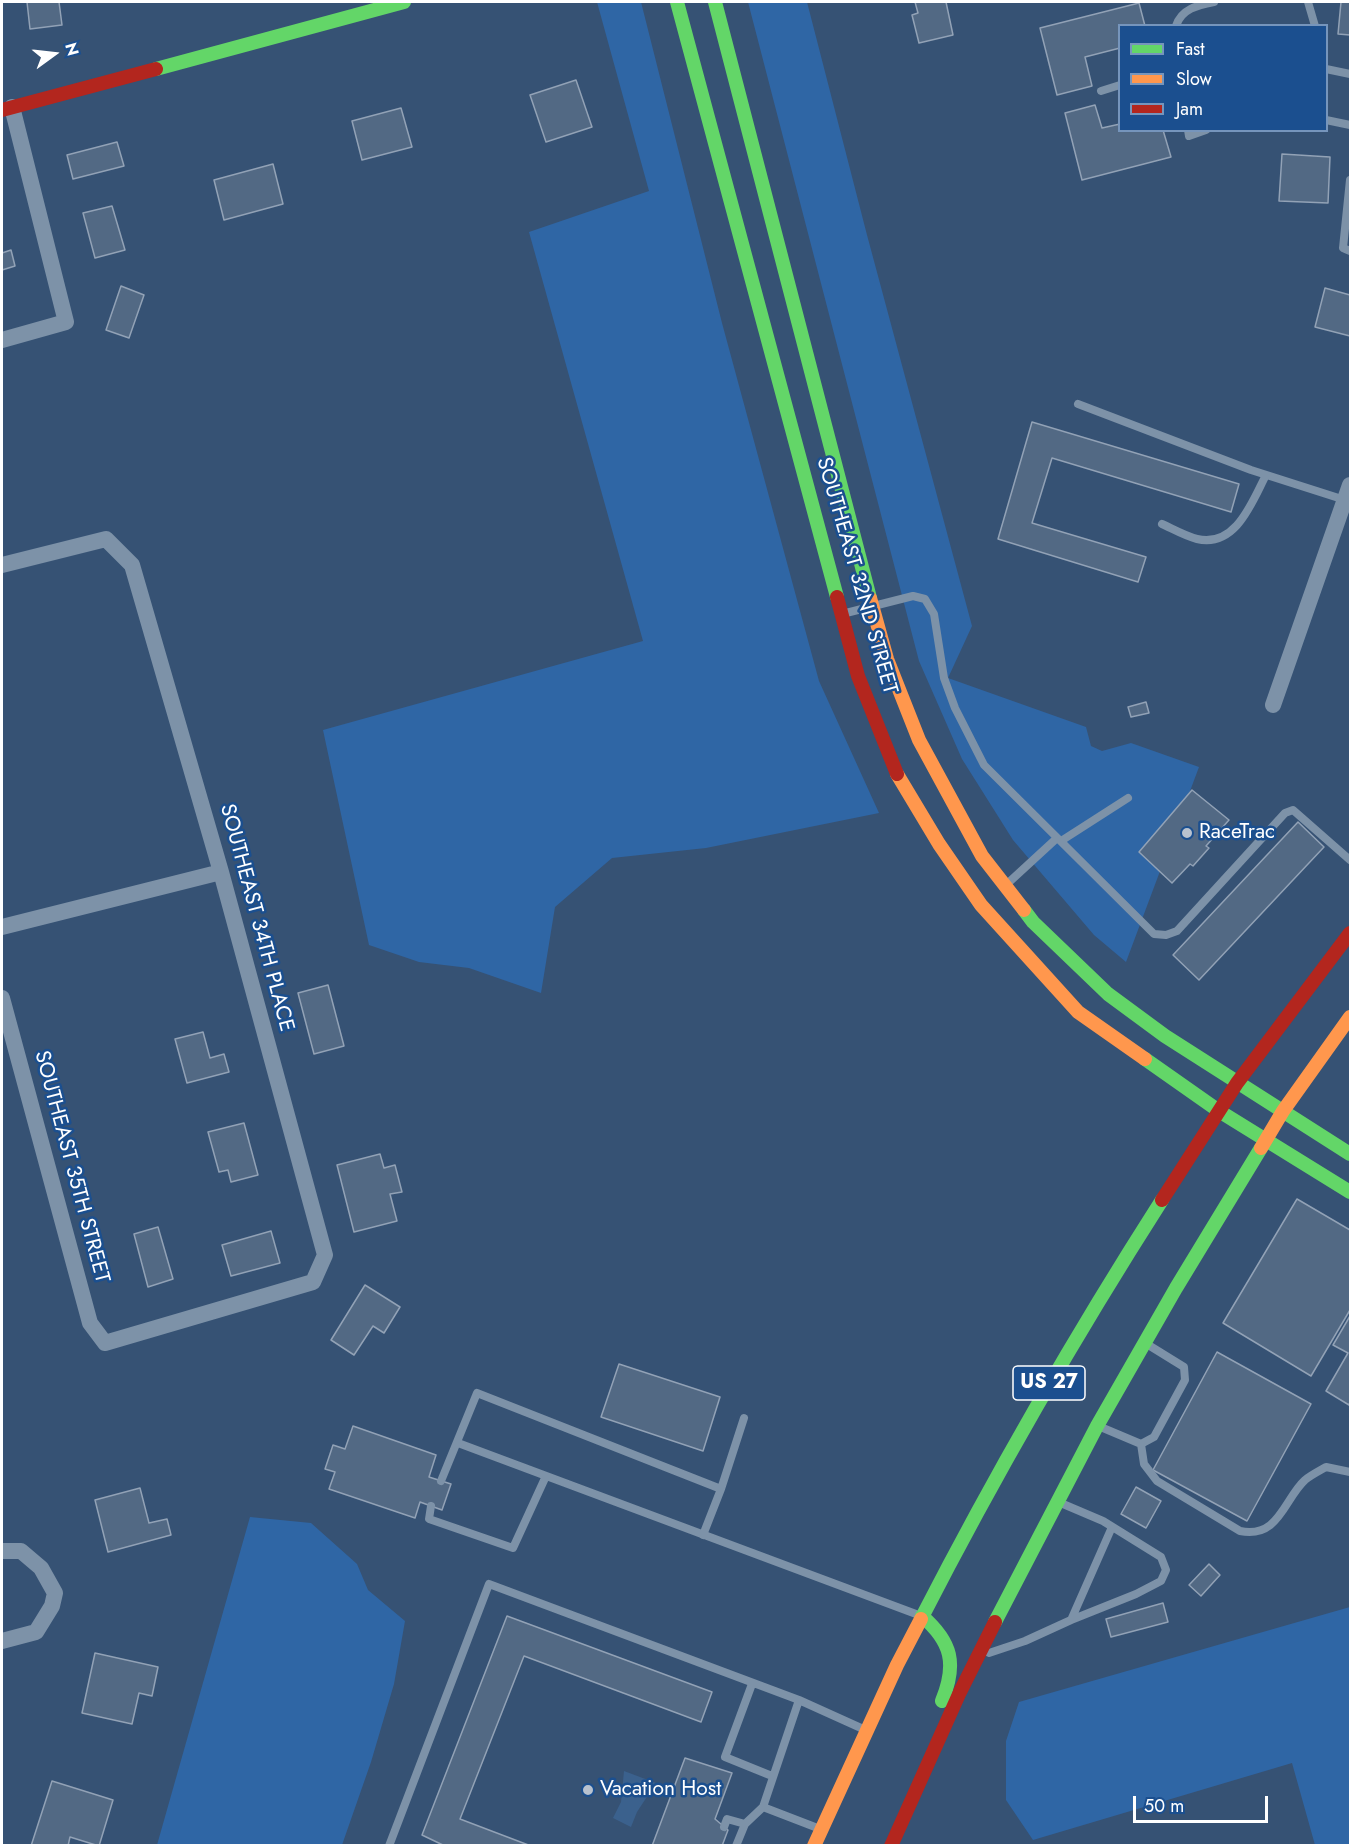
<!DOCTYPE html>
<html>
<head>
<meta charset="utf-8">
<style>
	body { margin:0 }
	#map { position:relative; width:1352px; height:1847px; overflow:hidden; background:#365274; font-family:Jost,sans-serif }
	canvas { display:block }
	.frame { position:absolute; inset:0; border:3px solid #fff; pointer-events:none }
	.legend { position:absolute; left:1118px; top:24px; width:210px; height:108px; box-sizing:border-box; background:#1b4f8f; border:2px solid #7695bc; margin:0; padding:8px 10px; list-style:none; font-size:18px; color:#fff }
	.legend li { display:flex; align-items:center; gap:12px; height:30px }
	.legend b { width:30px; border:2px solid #7695bc }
	.north { position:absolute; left:24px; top:24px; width:60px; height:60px; -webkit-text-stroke:4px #1b4f8f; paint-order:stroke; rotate:75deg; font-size:16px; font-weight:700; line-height:24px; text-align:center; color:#fff }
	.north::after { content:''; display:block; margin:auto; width:21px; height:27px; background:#fff; clip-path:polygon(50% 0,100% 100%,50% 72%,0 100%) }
	.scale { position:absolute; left:1133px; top:1796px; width:135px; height:27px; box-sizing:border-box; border:3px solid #fff; border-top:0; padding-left:8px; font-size:18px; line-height:21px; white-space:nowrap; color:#fff; -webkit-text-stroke:4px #1b4f8f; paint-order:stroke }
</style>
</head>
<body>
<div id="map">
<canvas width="1352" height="1847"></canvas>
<div class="frame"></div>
<ul class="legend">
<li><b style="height:8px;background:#63d668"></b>Fast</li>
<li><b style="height:8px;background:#ff974d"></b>Slow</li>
<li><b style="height:8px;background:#b3261e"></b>Jam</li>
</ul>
<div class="north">N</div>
<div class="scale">50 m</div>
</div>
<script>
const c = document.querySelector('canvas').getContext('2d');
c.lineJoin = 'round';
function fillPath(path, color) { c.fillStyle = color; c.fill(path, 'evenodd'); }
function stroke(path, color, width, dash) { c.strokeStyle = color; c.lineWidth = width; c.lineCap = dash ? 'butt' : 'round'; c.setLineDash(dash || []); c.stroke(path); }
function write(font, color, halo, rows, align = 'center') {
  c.font = font + ' Jost,sans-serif'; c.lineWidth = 5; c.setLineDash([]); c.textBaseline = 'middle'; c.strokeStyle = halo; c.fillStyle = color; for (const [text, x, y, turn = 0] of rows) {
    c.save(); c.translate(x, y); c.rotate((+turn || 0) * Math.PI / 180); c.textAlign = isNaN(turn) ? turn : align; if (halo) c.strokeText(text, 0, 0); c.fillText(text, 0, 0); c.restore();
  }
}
fillPath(new Path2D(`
	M597 2H641L722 323 819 681 879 813 706 848 612 858 555 907 541 993 469 968 419 962 369 945 323 730 643 641 529 232 649 191Z
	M748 2H807L867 235 972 626 948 678 1086 727 1091 746 1102 751 1131 743 1199 767 1126 962 1094 935 1013 840 962 759 919 661Z
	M250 1517 311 1523 357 1564 368 1590 405 1621 394 1684 371 1762 342 1845H157Z
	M1350 1607V1845H1315L1292 1763 1033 1840 1006 1800V1741L1019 1702Z`), '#2f66a5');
fillPath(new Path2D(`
	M624 1771 656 1783 637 1812 631 1827 613 1818 621 1802Z`), '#3b618d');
const building = new Path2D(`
	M27 2H59L62 25 30 29Z
	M915 2H946L953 35 919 43 912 15 918 13Z
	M1341 2H1350V35L1338 34Z
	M1139 3 1145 26H1120V48L1085 57 1092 86 1057 95 1040 28Z
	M576 80 592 127 546 142 530 95Z
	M1095 105 1102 128 1120 124V130H1163L1171 157 1082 180 1065 113Z
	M401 108 412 147 362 160 352 121Z
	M117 142 124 166 73 179 67 155Z
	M1282 154 1330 157 1328 203 1279 201Z
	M273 164 283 204 224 220 214 180Z
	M112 206 125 250 95 258 83 213Z
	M11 250 15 266 2 270V253Z
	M121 286 144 295 129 338 106 330Z
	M1325 288 1350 295V336L1315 327Z
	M1032 422 1239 484 1231 512 1052 458 1032 523 1146 557 1138 582 998 539Z
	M1146 702 1149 713 1131 717 1128 707Z
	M1192 790 1229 820 1206 846 1209 848 1193 866 1190 864 1172 883 1139 852Z
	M1298 822 1324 847 1199 980 1173 955Z
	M328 985 344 1046 314 1054 298 993Z
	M203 1032 210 1058 224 1054 229 1072 187 1083 175 1039Z
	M244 1123 258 1175 231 1182 228 1170 219 1172 208 1132Z
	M380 1154 384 1168 395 1165 402 1192 390 1194 397 1221 354 1232 337 1165Z
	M1297 1199 1350 1230V1310L1311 1376 1223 1323Z
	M158 1227 173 1279 148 1287 134 1234Z
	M271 1231 280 1263 231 1276 222 1245Z
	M365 1285 400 1307 384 1333 373 1326 354 1355 331 1340Z
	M1350 1316V1402L1349 1405 1326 1391 1348 1353 1333 1345Z
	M1217 1352 1311 1404 1247 1521 1153 1470Z
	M619 1364 720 1397 703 1451 601 1417Z
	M353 1426 436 1455 429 1477 451 1484 442 1510 420 1502 415 1518 329 1489 335 1472 325 1469 333 1445 345 1449Z
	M1136 1487 1161 1501 1146 1528 1121 1514Z
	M140 1488 149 1523 167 1519 171 1535 108 1552 95 1500Z
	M1209 1564 1220 1575 1201 1596 1189 1585Z
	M1163 1603 1168 1622 1111 1637 1106 1619Z
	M507 1616 712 1692 701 1722 524 1656 460 1819 531 1846H445L422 1835Z
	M95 1653 158 1667 152 1696 139 1693 132 1724 82 1713Z
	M685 1758 732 1773 715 1819 728 1830 722 1846H652Z
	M52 1781 113 1800 99 1846 70 1837 68 1846H31Z`);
fillPath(building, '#526984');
stroke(building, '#92a2b6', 1.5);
stroke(new Path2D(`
	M1308 2 1315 26
	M1176 26C1181 9 1198 5 1214 2
	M1326 69 1350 74
	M1101 91 1120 85
	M1326 120 1350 125
	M1188 130 1189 136 1206 130
	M1350 180 1343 248 1350 251
	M1078 404 1251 470 1345 500
	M1162 524C1173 529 1185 536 1197 539 1236 548 1252 502 1266 475
	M842 614 913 596 925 599 934 614 944 678 955 708 984 765 1154 934 1166 935 1177 931 1285 813 1293 810 1350 860
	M1061 841 1128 798
	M1007 884 1057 838
	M1103 1428 1141 1444 1154 1437 1185 1380 1184 1367 1150 1346
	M458 1443 916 1614
	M1141 1444 1144 1464 1157 1481 1240 1531C1279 1539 1284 1499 1305 1480 1311 1475 1319 1471 1326 1467L1350 1472
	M441 1481 477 1393 721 1489 703 1535
	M721 1489 744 1418
	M431 1506 429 1519 513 1548 546 1476
	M1071 1620 1112 1527
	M989 1653 1025 1641 1071 1620 1136 1594 1161 1581 1166 1570 1161 1557 1103 1521 1063 1504
	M752 1684 725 1757 772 1776
	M799 1700 861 1728
	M763 1807 815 1827
	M724 1827 727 1819 745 1824
	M389 1846 489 1584 799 1700 763 1807 745 1824 736 1846`), '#7d92a8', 8);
stroke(new Path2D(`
	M2 340 66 322 12 107
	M2 565 106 539 132 565 221 872 325 1255 313 1282 105 1343 90 1323 2 998
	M1273 705 1350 485
	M2 927 221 872
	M2 1551H21L41 1568 55 1593 52 1606 36 1632 2 1641`), '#7d92a8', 16);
stroke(new Path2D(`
	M677 2 837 597
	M715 2 870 598
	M156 69 404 2
	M1024 910 1033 922 1108 994 1165 1036 1350 1154
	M1145 1059 1219 1111 1350 1192
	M922 1616C952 1642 957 1664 942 1701
	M921 1619C995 1475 1075 1336 1162 1200
	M995 1622 1097 1426 1176 1288 1261 1148`), '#63d668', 14);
stroke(new Path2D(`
	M870 598 887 659 919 740 982 856 1024 910
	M897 774 939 844 981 905 1078 1012 1145 1059
	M1261 1148 1283 1111 1350 1017
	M814 1846 897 1665 921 1619`), '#ff974d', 14);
stroke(new Path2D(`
	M2 110 156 69
	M837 597 858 676 897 774
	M1162 1200 1237 1083 1350 933
	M891 1846 960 1692 995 1622`), '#b3261e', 14);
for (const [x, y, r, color] of [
	[1187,833,6,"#b9c2ce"],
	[588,1790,6,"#b9c2ce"]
]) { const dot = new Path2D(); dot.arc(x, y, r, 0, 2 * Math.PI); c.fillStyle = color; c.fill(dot); stroke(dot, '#1b4f8f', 2); }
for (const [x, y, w] of [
	[1049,1383,72]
]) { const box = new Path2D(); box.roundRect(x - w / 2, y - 17, w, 34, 4.5); c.fillStyle = '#1b4f8f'; c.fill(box); stroke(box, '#fff', 1.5); }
write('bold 20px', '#fff', null, [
	["US 27",1049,1383]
]);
write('21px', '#fff', '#1b4f8f', [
	["SOUTHEAST 32ND STREET",856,576,74],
	["SOUTHEAST 34TH PLACE",256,918,75],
	["SOUTHEAST 35TH STREET",71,1167,75]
]);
write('21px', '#fff', '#1b4f8f', [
	["RaceTrac",1199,833],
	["Vacation Host",600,1790]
], 'left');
</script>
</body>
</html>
